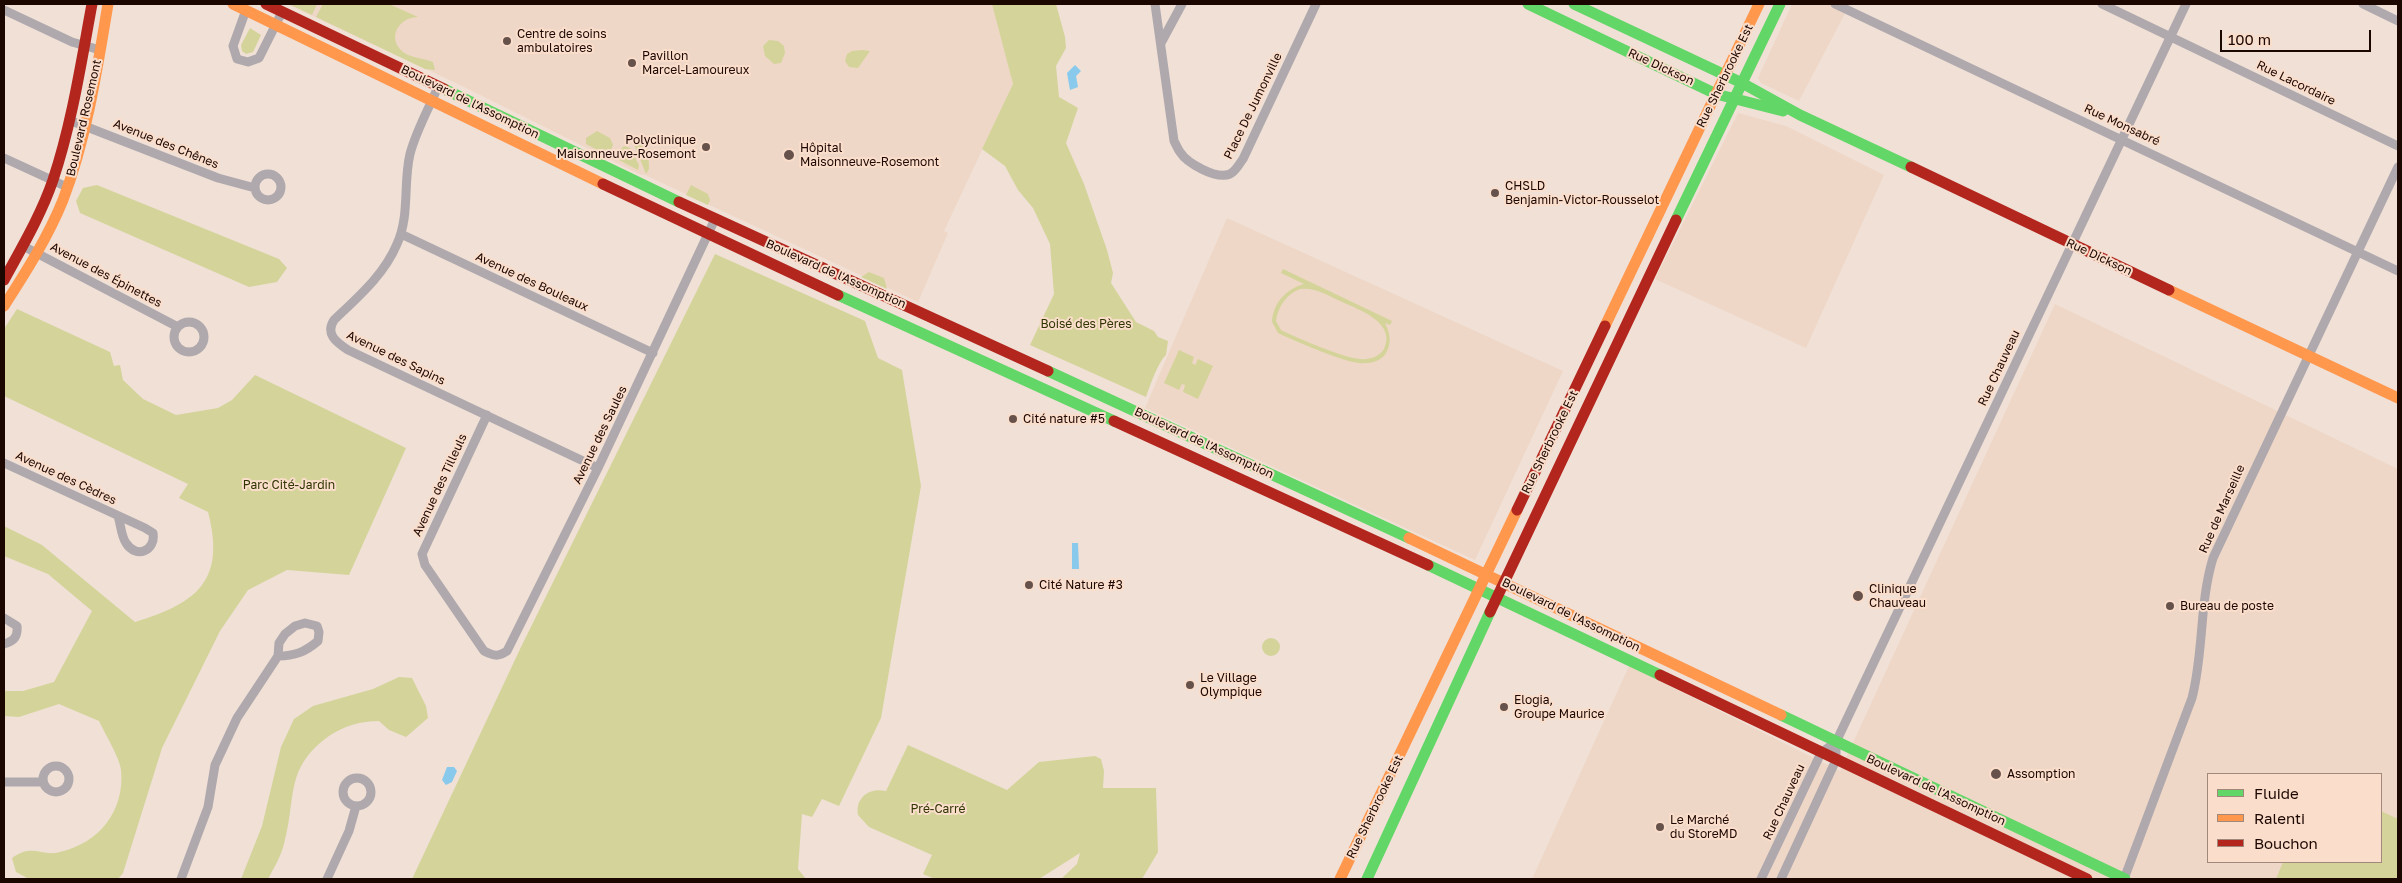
<!DOCTYPE html>
<html>
<head>
<meta charset="utf-8">
<style>
	body { margin:0 }
	#map { position:relative; width:2402px; height:883px; overflow:hidden; background:#f0e0d6; font-family:"Golos Text",sans-serif }
	canvas { display:block }
	.frame { position:absolute; inset:0; border:5px solid #1c0600; pointer-events:none }
	.legend { position:absolute; left:2207px; top:773px; width:175px; height:90px; box-sizing:border-box; background:#fadecb; border:1px solid #a1887a; margin:0; padding:6px 9px; list-style:none; font-size:15px; color:#1c0600 }
	.legend li { display:flex; align-items:center; gap:10px; height:25px }
	.legend b { width:25px; border:1px solid #a1887a }
	.scale { position:absolute; left:2220px; top:30px; width:151px; height:22px; box-sizing:border-box; border:2px solid #1c0600; border-top:0; padding-left:6px; font-size:15px; line-height:18px; white-space:nowrap; color:#1c0600; -webkit-text-stroke:4px #fadecb; paint-order:stroke }
</style>
</head>
<body>
<div id="map">
<canvas width="2402" height="883"></canvas>
<div class="frame"></div>
<ul class="legend">
<li><b style="height:6px;background:#63d668"></b>Fluide</li>
<li><b style="height:6px;background:#ff974d"></b>Ralenti</li>
<li><b style="height:6px;background:#b3261e"></b>Bouchon</li>
</ul>
<div class="scale">100 m</div>
</div>
<script>
const c = document.querySelector('canvas').getContext('2d');
c.lineJoin = 'round';
function fillPath(path, color) { c.fillStyle = color; c.fill(path, 'evenodd'); }
function stroke(path, color, width, dash) { c.strokeStyle = color; c.lineWidth = width; c.lineCap = dash ? 'butt' : 'round'; c.setLineDash(dash || []); c.stroke(path); }
function write(font, color, halo, rows, align = 'center') {
  c.font = font + ' "Golos Text",sans-serif'; c.lineWidth = 4; c.setLineDash([]); c.textBaseline = 'middle'; c.strokeStyle = halo; c.fillStyle = color; for (const [text, x, y, turn = 0] of rows) {
    c.save(); c.translate(x, y); c.rotate((+turn || 0) * Math.PI / 180); c.textAlign = isNaN(turn) ? turn : align; if (halo) c.strokeText(text, 0, 0); c.fillText(text, 0, 0); c.restore();
  }
}
fillPath(new Path2D(`
	M287 4H994L1013 84 944 231 948 233 918 302 645 175H641L460 85Z
	M1792 4H1850L1799 101 1761 83 1758 78Z
	M1738 113 1786 126 1884 175 1806 348 1655 279Z
	M1227 218 1563 371 1475 560 1145 408Z
	M2055 304 2398 469V879H1532L1629 666 1840 771ZM2208 774H2381V862H2208Z`), '#efd7c7');
fillPath(new Path2D(`
	M292 4H317L312 15 291 5Z
	M323 4H389L418 17C399 17 386 38 403 52 411 58 423 58 433 62L435 70 425 69 316 17Z
	M992 4H1056L1065 37 1066 48 1056 66 1059 97 1078 108 1066 143 1084 184 1107 250 1113 273 1111 283 1136 322 1154 331 1158 337 1168 341 1166 355C1158 362 1150 386 1146 397L1030 345 1054 294 1050 244 1033 208 1018 190 1005 166 982 149 1013 84Z
	M250 28 261 35 253 52 246 54 242 51 241 45Z
	M769 40 778 41 784 46 785 53 781 63 774 64 765 56 763 46Z
	M863 50 870 51 858 68 849 67 845 61 847 54 852 51Z
	M597 131 610 138 613 145 609 154 601 152 586 144V138Z
	M641 137 648 144 649 169 646 174 634 144Z
	M624 146 630 148 639 165 638 170 617 159 616 154Z
	M97 185 279 259 287 268 277 282 249 287 80 213 76 201 83 188Z
	M691 185 708 194 710 200 708 205 686 195Z
	M715 254 865 321 878 358 902 370 921 486 881 718 839 806 822 799 812 817 802 814 798 869 806 879H412L521 647Z
	M1283 269 1392 321 1390 325 1385 323C1390 333 1392 343 1386 353 1381 362 1369 364 1359 363 1344 362 1292 340 1278 333L1272 322C1273 303 1286 289 1304 284L1281 273ZM1300 289C1315 287 1327 295 1340 301 1357 309 1397 322 1384 349 1379 357 1369 360 1360 359 1344 358 1297 338 1281 330L1276 321C1278 307 1286 294 1300 289Z
	M869 272 884 278 887 289 861 277Z
	M17 309 110 352 114 366 120 365 123 380 143 399 176 415 218 408 232 400 255 375 406 448 349 575 287 570 248 590 220 631 162 748 123 873 118 879H29L16 872 12 858C33 843 41 857 60 852 99 843 125 811 121 770 120 758 105 734 99 721L59 704 19 717 4 716V691H23L54 682 92 611 48 574 4 556V526L42 545 135 622C197 603 226 581 208 512L179 498 188 484 4 396V329Z
	M1179 350 1194 357 1192 363 1195 365 1198 359 1213 366 1198 399 1183 392 1185 385 1182 384 1179 390 1164 383Z
	M1262 647a9 9 0 1 1 18 0a9 9 0 1 1-18 0Z
	M399 677 412 678 426 706 428 718 406 737 389 730 379 721C361 721 344 726 329 736 284 768 297 798 284 844 281 856 274 868 268 879H241L262 826 281 747 294 719 313 706 373 689Z
	M908 745 1007 790 1039 762 1095 756 1101 759 1104 771 1103 788H1156L1158 852 1142 879H1061L1077 864 1080 853 1039 879H935L923 874 932 855 869 827 858 815C855 798 869 787 886 791Z
	M2381 811 2398 819V879H2276L2283 862H2381Z`), '#d4d49a');
fillPath(new Path2D(`
	M1075 65 1081 71 1076 76 1078 87 1070 90 1067 73Z
	M1072 543H1078L1079 569H1072Z
	M447 767H454L457 771 452 782 446 785 442 780Z`), '#88c9ec');
stroke(new Path2D(`
	M1155 4 1174 141C1176 144 1177 148 1180 152 1187 163 1216 180 1230 174 1236 171 1239 164 1243 159L1316 4
	M1835 4 2398 271
	M2102 4 2398 146
	M2363 4 2398 21
	M4 10 72 42 100 50
	M246 10 233 46 237 59 248 62 259 58 282 12
	M1161 43 1182 4
	M438 87C429 108 416 131 410 154 403 183 410 216 397 244 384 275 358 297 334 320 325 334 336 342 348 350L598 468
	M69 120 218 178 255 188
	M4 158 67 187
	M255 187a13 13 0 1 1 26 0a13 13 0 1 1-26 0Z
	M401 234 653 353
	M23 246 178 327
	M174 337a15 15 0 1 1 30 0a15 15 0 1 1-30 0Z
	M487 415 422 554 425 565 484 651C494 656 498 657 507 651L598 468 715 219
	M4 463 145 528 153 533C156 551 136 559 126 543 121 536 121 525 118 516
	M4 618 17 626C18 637 14 641 4 644
	M43 779a13 13 0 1 1 26 0a13 13 0 1 1-26 0Z
	M343 792a14 14 0 1 1 28 0a14 14 0 1 1-28 0Z
	M4 782H43
	M181 879 208 807 215 765 237 718 278 656 279 643 285 634 295 626 305 623 317 626 319 632 318 641C305 652 295 656 278 656
	M327 879 349 831 356 806
	M1761 879 1821 753 1836 742
	M1781 879 1836 760V742L2186 4
	M2124 879 2192 698C2204 652 2199 604 2213 558L2398 167`), '#afa9ad', 9);
stroke(new Path2D(`
	M1528 4 1716 94 1783 111
	M1574 4 1742 83 1800 115 1911 167
	M444 89 679 202
	M1676 220 1780 4
	M838 295 1114 421
	M1048 371 1409 538
	M1428 565 1660 675
	M1781 715 2125 879
	M1367 879 1490 612`), '#63d668', 11);
stroke(new Path2D(`
	M233 4 603 184
	M2169 290 2398 398
	M4 306C26 272 48 237 63 200 87 137 97 70 108 4
	M1605 326 1759 4
	M1409 538 1781 715
	M1340 879 1517 510`), '#ff974d', 11);
stroke(new Path2D(`
	M266 4 444 89
	M1911 167 2169 290
	M603 184 838 295
	M679 202 1048 371
	M4 280C22 247 41 215 53 180 72 123 81 63 92 4
	M1114 421 1428 565
	M1517 510 1605 326
	M1490 612 1676 220
	M1660 675 2087 879`), '#b3261e', 11);
for (const [x, y, r, color] of [
	[507,41,5,"#66524b"],
	[632,63,5,"#66524b"],
	[706,147,5,"#66524b"],
	[789,155,6,"#66524b"],
	[1495,193,5,"#66524b"],
	[1013,419,5,"#66524b"],
	[1029,585,5,"#66524b"],
	[1858,596,6,"#66524b"],
	[2170,606,5,"#66524b"],
	[1190,685,5,"#66524b"],
	[1504,707,5,"#66524b"],
	[1996,774,6,"#66524b"],
	[1660,827,5,"#66524b"]
]) { const dot = new Path2D(); dot.arc(x, y, r, 0, 2 * Math.PI); c.fillStyle = color; c.fill(dot); stroke(dot, '#fadecb', 2); }
write('12px', '#1c0600', '#fadecb', [
	["Centre de soins",517,34],
	["ambulatoires",517,48],
	["Pavillon",642,56],
	["Marcel-Lamoureux",642,70],
	["Polyclinique",696,140,"right"],
	["Maisonneuve-Rosemont",696,154,"right"],
	["Hôpital",800,148],
	["Maisonneuve-Rosemont",800,162],
	["CHSLD",1505,186],
	["Benjamin-Victor-Rousselot",1505,200],
	["Cité nature #5",1023,419],
	["Cité Nature #3",1039,585],
	["Clinique",1869,589],
	["Chauveau",1869,603],
	["Bureau de poste",2180,606],
	["Le Village",1200,678],
	["Olympique",1200,692],
	["Elogia,",1514,700],
	["Groupe Maurice",1514,714],
	["Assomption",2007,774],
	["Le Marché",1670,820],
	["du StoreMD",1670,834]
], 'left');
write('12px', '#1c0600', '#fadecb', [
	["Rue Dickson",1661,67,25],
	["Rue Sherbrooke Est",1725,76,-64],
	["Rue Lacordaire",2296,83,26],
	["Boulevard de l'Assomption",470,102,26],
	["Place De Jumonville",1253,106,-64],
	["Boulevard Rosemont",84,118,-77],
	["Rue Monsabré",2122,125,25],
	["Avenue des Chênes",166,144,22],
	["Rue Dickson",2099,257,25],
	["Boulevard de l'Assomption",836,274,24],
	["Avenue des Épinettes",106,275,28],
	["Avenue des Bouleaux",532,282,25],
	["Avenue des Sapins",396,358,26],
	["Rue Chauveau",1999,368,-65],
	["Avenue des Saules",600,435,-64],
	["Rue Sherbrooke Est",1550,442,-64],
	["Boulevard de l'Assomption",1204,443,25],
	["Avenue des Cèdres",66,478,25],
	["Avenue des Tilleuls",440,485,-65],
	["Rue de Marseille",2222,509,-66],
	["Boulevard de l'Assomption",1571,615,26],
	["Boulevard de l'Assomption",1936,790,25],
	["Rue Chauveau",1784,802,-65],
	["Rue Sherbrooke Est",1375,807,-64]
]);
write('12px', '#2f3400', '#fadecb', [
	["Boisé des Pères",1086,324],
	["Parc Cité-Jardin",289,485],
	["Pré-Carré",938,809]
]);
</script>
</body>
</html>
